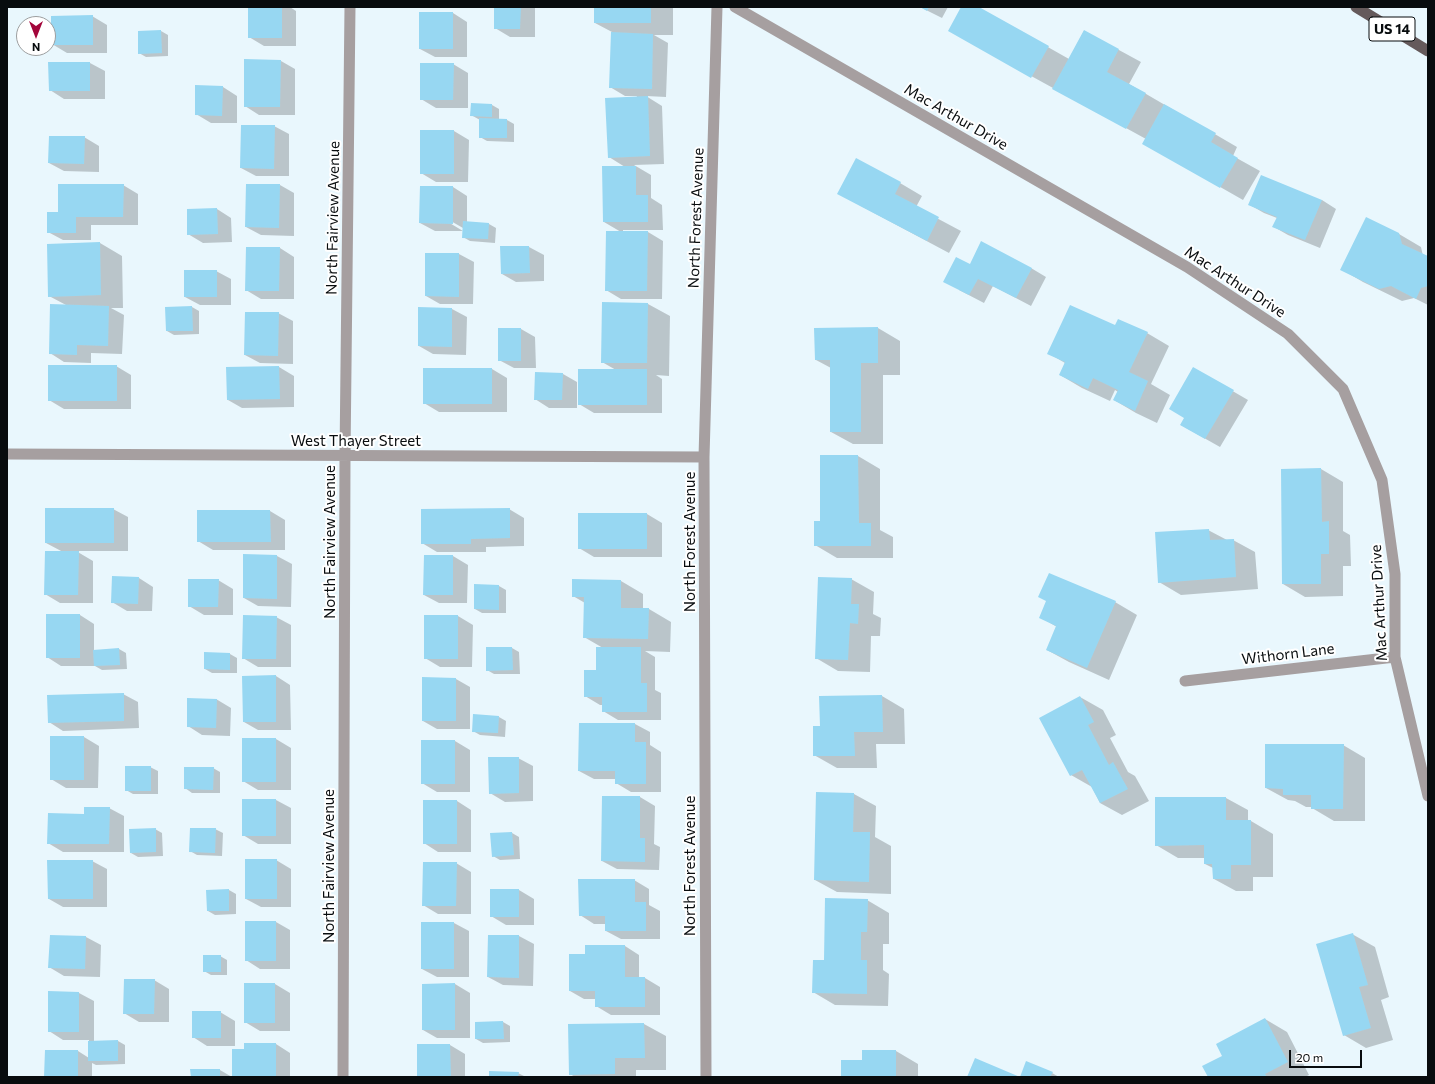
<!DOCTYPE html>
<html>
<head>
<meta charset="utf-8">
<style>
	body { margin:0 }
	#map { position:relative; width:1435px; height:1084px; overflow:hidden; background:#e9f7fd; font-family:Commissioner,sans-serif }
	canvas { display:block }
	.frame { position:absolute; inset:0; border:8px solid #080c0e; pointer-events:none }
	.north { position:absolute; left:16px; top:16px; width:40px; height:40px; box-sizing:border-box; background:#fff; border:1px solid #9c9e9f; border-radius:50%; rotate:180deg; font-size:11px; font-weight:700; line-height:16px; text-align:center; color:#080c0e }
	.north::after { content:''; display:block; margin:auto; width:14px; height:18px; background:#a3063b; clip-path:polygon(50% 0,100% 100%,50% 72%,0 100%) }
	.scale { position:absolute; left:1289px; top:1050px; width:73px; height:18px; box-sizing:border-box; border:2px solid #080c0e; border-top:0; padding-left:5px; font-size:12px; line-height:14px; white-space:nowrap; color:#080c0e; -webkit-text-stroke:3px #fff; paint-order:stroke }
</style>
</head>
<body>
<div id="map">
<canvas width="1435" height="1084"></canvas>
<div class="frame"></div>
<div class="north">N</div>
<div class="scale">20 m</div>
</div>
<script>
const c = document.querySelector('canvas').getContext('2d');
c.lineJoin = 'round';
function fillPath(path, color) { c.fillStyle = color; c.fill(path, 'evenodd'); }
function stroke(path, color, width, dash) { c.strokeStyle = color; c.lineWidth = width; c.lineCap = dash ? 'butt' : 'round'; c.setLineDash(dash || []); c.stroke(path); }
function write(font, color, halo, rows, align = 'center') {
  c.font = font + ' Commissioner,sans-serif'; c.lineWidth = 4; c.setLineDash([]); c.textBaseline = 'middle'; c.strokeStyle = halo; c.fillStyle = color; for (const [text, x, y, turn = 0] of rows) {
    c.save(); c.translate(x, y); c.rotate((+turn || 0) * Math.PI / 180); c.textAlign = isNaN(turn) ? turn : align; if (halo) c.strokeText(text, 0, 0); c.fillText(text, 0, 0); c.restore();
  }
}
fillPath(new Path2D(`
	M249 7H290L296 11V46H264L249 37Z
	M495 7H533L535 8V37H510L495 28Z
	M595 7H673V35H654L668 43 666 97 646 96 662 106 664 164 634 165 651 175V198L662 205 663 230H623V232H648L663 241 662 299H621L606 290 621 232 604 222 625 167 609 157 637 96H625L610 87 612 32 595 23Z
	M920 7H948L942 18Z
	M962 7H977L1069 59 1084 31 1141 62 1129 84 1237 147 1233 156 1260 171 1243 200 1143 143 1146 139 971 43Z
	M453 13 467 22V57H435L420 49Z
	M92 16 107 25V53H67L52 44Z
	M161 31 168 35V56L146 57 139 53V32Z
	M281 61 295 69V115H259L245 106Z
	M90 63 105 71V99H64L50 90Z
	M453 64 468 73V108H436L421 99Z
	M223 87 237 96V123H211L196 114Z
	M471 104 492 105 499 109V120H507L514 124V142L487 141 480 137V120L471 115Z
	M274 126 289 134V176H256L241 168Z
	M454 131 469 140 468 182H436L421 173Z
	M84 137 99 146V172L64 171 49 163Z
	M900 183 922 196 916 207 961 231 949 253 861 206Z
	M123 185 138 194V225H91V240H63L48 232Z
	M280 185 294 193V236L261 235 246 227Z
	M453 187 467 196V222L489 224 496 228 495 243 470 241 463 237V231H435L420 223ZM449 220 463 228V231L448 222Z
	M1322 200 1336 209 1320 248 1288 235 1274 227 1277 218 1264 213 1250 205Z
	M217 209 231 218 232 242 203 243 188 234Z
	M1399 234 1421 247 1423 256 1428 257V305L1414 298 1402 301 1363 282 1341 269Z
	M100 243 122 256 123 308H111L124 315 122 354 91 353V363L64 362 50 353 66 305 49 296Z
	M529 247 544 255V281L516 282 502 274Z
	M280 248 294 257V299H261L246 290Z
	M459 254 474 262 473 304H440L426 296Z
	M970 265 1031 268 1046 277 1031 306 993 286 984 303 959 290Z
	M216 271 231 279V305H200L185 297Z
	M648 304 670 316 669 376 656 375 662 379V413H594L579 404 616 370 602 362Z
	M192 307 199 311V334L174 335 167 331Z
	M452 309 467 317 466 355 433 354 419 346Z
	M278 313 293 321V364L260 363 245 355Z
	M1119 320 1147 333 1169 346 1151 384 1170 395 1157 423 1136 413 1114 400 1118 392 1115 390 1110 401 1082 388 1060 375 1065 363 1048 353 1116 327Z
	M878 328 900 341V375H883V444H853L831 432V368L816 360 815 329Z
	M521 329 535 337 536 368H514L499 360Z
	M116 366 131 375V409H64L49 400Z
	M279 367 294 376V407L242 408 228 400Z
	M1193 368 1248 400 1220 447 1181 425 1186 417Z
	M492 369 507 378V412H439L424 403Z
	M563 374 577 382V408H549L535 399Z
	M858 456 880 469V530L893 537V558H837L815 545 821 522Z
	M1321 469 1343 482V531L1350 535 1351 566H1343V596L1305 597 1283 584Z
	M113 509 128 517V551H76L93 561V603H60L45 594 63 552 46 543Z
	M509 509 524 518V546L486 547V552H437L422 543Z
	M198 511H270L285 520V550H213L198 541Z
	M579 514H647L662 523V557H594L579 548Z
	M1208 530 1227 540H1233L1255 552 1258 589 1181 595 1159 582Z
	M277 556 292 564 291 607 258 606 244 598Z
	M453 556 468 565 467 603H439L424 595Z
	M139 578 153 587 152 611H127L112 602Z
	M851 579 874 592 873 614 881 618 880 636H871L870 672 838 671 816 658Z
	M218 580 233 589V615H204L189 606Z
	M621 581 643 594V609H649L671 622 670 652 645 651 655 657V690L661 693V720H618L603 711V705H600L585 696 597 671 603 648 584 637 585 603 573 596Z
	M475 585 499 586 506 590V613H482L475 609Z
	M1115 602 1137 615 1109 680 1069 662 1047 650 1057 627 1040 617Z
	M80 615 94 624V651L119 649 126 653 127 669 102 670 95 666H61L47 657Z
	M458 616 473 625 472 667H440L425 658Z
	M276 617 291 625V667H258L243 658Z
	M487 648H512L519 652 520 674H494L487 670Z
	M230 654 237 658V673H212L205 669Z
	M276 676 290 685 291 730H258L244 722Z
	M456 679 470 687V729H437L423 721Z
	M123 694 138 702 139 728 63 731 49 722Z
	M882 696 904 709 905 744H876L877 768H837L814 755 821 727 820 697Z
	M1080 697 1103 710 1116 735 1110 738 1128 772 1135 776 1149 801 1122 815 1100 803 1092 787 1071 775Z
	M216 699 231 708 230 736 202 735 188 726Z
	M499 717 506 721 505 737 480 735 473 731Z
	M580 724H635L650 732V745L661 752V792H631L616 783V779H594L579 771Z
	M84 737 99 746 98 788H66L51 779Z
	M243 739H276L291 748V790H258L243 781Z
	M422 741H455L470 750V792H437L422 783Z
	M1343 745 1365 758V821H1334L1312 808V807H1306L1295 801 1288 800 1266 788Z
	M518 758 533 766V801L505 802 490 793Z
	M150 767 158 771V794H133L126 790Z
	M213 768 220 772V793H192L185 788Z
	M854 794 876 806 875 837 891 846V894L837 892 815 880Z
	M603 797H640L655 806 654 844 660 847 659 870 617 869 602 861Z
	M1226 798 1248 810V821H1251L1273 834V877H1253V891H1236L1214 879 1213 868 1205 864V858H1178L1156 845Z
	M276 800 291 808V844H258L243 835Z
	M457 801 471 810V852H438L424 843Z
	M109 808 124 816V852H63L48 843Z
	M155 829 162 833 163 856 138 857 131 853Z
	M215 829 223 833 222 856 197 855 190 851Z
	M512 833 519 837 520 859 500 860 493 856Z
	M276 860 291 869V907H261L246 899Z
	M92 861 107 869V907H63L49 899Z
	M456 863 471 872V914H438L423 905Z
	M634 880 649 889V905L660 911V939H621L606 931V924H594L580 915Z
	M229 890 236 894V914L215 915 208 911Z
	M491 890H519L534 899V925H506L491 916Z
	M867 900 889 913V944H883V970L889 974 888 1006 835 1005 813 992 825 961Z
	M276 922 290 930V969H260L246 960Z
	M454 923 469 931V977H437L422 969Z
	M1352 934 1375 947 1389 997 1381 1000 1393 1040 1366 1048 1344 1035Z
	M51 936 86 937 101 945 100 977 64 976 49 967Z
	M489 936H519L534 944 533 986 503 985 488 977Z
	M625 946 639 955V978H645L660 987V1015H611L596 1006V999H584L570 991 586 955Z
	M220 956 227 960V975H211L204 971Z
	M154 980 169 989V1022H139L124 1013Z
	M275 984 290 993V1031H260L245 1022Z
	M455 984 470 993V1038H437L423 1030Z
	M79 993 94 1001V1041H118L125 1045V1064L96 1065 92 1063V1077H45L78 1051 89 1058V1040H63L49 1031Z
	M220 1012 235 1021V1046H207L193 1037Z
	M1265 1019 1287 1032 1309 1075 1305 1077H1209L1223 1056Z
	M503 1022 510 1026V1042L483 1043 476 1039V1023Z
	M644 1024 666 1036V1070H636V1077H575L570 1074Z
	M276 1044 290 1053V1077H233L245 1050Z
	M418 1045H450L465 1054V1077H418Z
	M863 1051H896L918 1064V1077H842L863 1061Z
	M220 1070 232 1077H192Z
	M518 1073 526 1077H490Z
	M1052 1073 1059 1077H1021Z`), '#0003');
fillPath(new Path2D(`
	M248 7H282V38H248Z
	M494 7H521L520 29H494Z
	M594 7H651V23H594Z
	M920 7H929L927 11Z
	M961 7H979L1049 46 1031 78 948 31Z
	M419 12H453V49H419Z
	M93 15V45H51V16Z
	M161 30 162 53 138 54V31Z
	M1084 30 1119 49 1107 72 1146 93 1126 129 1052 89Z
	M611 32 653 34 652 89 609 88Z
	M244 59 281 60 280 107H244Z
	M48 62H90V91H49Z
	M420 63H454L453 100H420Z
	M195 85 223 86 222 116 195 115Z
	M648 96 650 156 608 158 605 98Z
	M471 103 492 104V117L470 116Z
	M1164 104 1216 133 1211 142 1238 158 1220 188 1142 144Z
	M479 118 507 119V138H479Z
	M241 125H275L274 169 240 168Z
	M420 130H454V174H420Z
	M49 136H85L84 164 48 163Z
	M856 158 901 182 895 194 939 217 927 241 837 194Z
	M602 166H636V195H648V222H603Z
	M1261 175 1322 200 1305 240 1272 227 1277 217 1248 205Z
	M58 184H124L123 217H76V233H47V212H58Z
	M246 184H280L279 228 245 227Z
	M420 186H453V224L419 223Z
	M217 208 218 234 187 235V209Z
	M1366 217 1399 233 1402 244 1428 256V286L1421 288 1416 299 1391 286 1379 289 1340 270Z
	M463 221 489 223 488 239 462 238Z
	M606 231H648L647 291H605Z
	M981 241 1032 268 1016 298 978 279 969 295 943 282 956 257 970 264Z
	M100 242 101 295 48 297 47 244Z
	M500 246H529L530 273 501 274Z
	M246 247H280L279 291H245Z
	M425 253H459V297L425 296Z
	M184 270H217V297H184Z
	M602 302 648 303 647 363H601Z
	M50 304 109 306 108 346 77 345V355L49 354Z
	M1070 305 1115 325 1118 319 1148 332 1129 372 1148 381 1135 411 1113 400 1118 390 1093 378 1088 389 1059 375 1065 362 1047 354Z
	M192 306 193 331H166L165 307Z
	M418 307 452 308V347L418 346Z
	M245 312H279L278 356 244 355Z
	M878 327V363H861V432H830V360H815L814 328Z
	M498 328H521V361H498Z
	M48 365H117V401H48Z
	M279 366 280 399 227 400 226 367Z
	M1193 367 1234 390 1205 439 1180 425 1184 418 1169 409Z
	M423 368H492V404H423Z
	M578 369H647V405H578Z
	M535 372 563 373 562 400H534Z
	M820 455H858L859 523H871V546H814V521H820Z
	M1321 468 1322 522 1329 521V554H1321V584H1282L1281 469Z
	M45 508H114V543H45Z
	M510 508V538L471 539V544H421V509Z
	M197 510H270L271 542H197Z
	M578 513H647V549H578Z
	M1209 529 1210 540 1234 539 1236 577 1158 583 1155 532Z
	M45 551H79L78 595H44Z
	M243 554 277 555V599L243 598Z
	M424 555H453V595H423Z
	M1049 573 1116 601 1087 668 1046 650 1056 626 1039 618 1046 601 1038 597Z
	M112 576 139 577 138 604 111 603Z
	M818 577 852 578 851 604H859L858 624 850 623 848 660 815 659Z
	M188 579H219L218 607H188Z
	M572 579 621 580V608H649L648 639 583 638 584 597H572Z
	M474 584 499 585V610L474 609Z
	M46 614H80V658H46Z
	M243 615 277 616 276 659H242Z
	M424 615H458V659H424Z
	M486 647H512L513 670 486 671Z
	M596 647H641V683H647V712H602V697H584V670H596Z
	M119 648 120 665 94 666 93 650Z
	M204 652 230 653V670L204 669Z
	M276 675V722H243L242 676Z
	M422 677 456 678V721H422Z
	M124 693V721L48 723 47 695Z
	M882 695 883 732H854L855 756H813V726H820L819 696Z
	M1080 696 1094 722 1088 725 1109 765 1113 762 1128 789 1100 803 1082 770 1070 776 1039 718Z
	M187 698 217 699 216 728 187 727Z
	M473 714 499 716 498 733 472 732Z
	M579 723H635V742H646V784H615V771H578Z
	M50 736H84V780H50Z
	M242 738H276V782H242Z
	M421 740H455V784H421Z
	M1265 744H1344L1343 809H1311V795H1283V789L1265 788Z
	M488 757H519V793L489 794Z
	M125 766H151V791H125Z
	M184 767H214L213 790 184 789Z
	M816 792 854 793 853 832H870L869 882 814 880Z
	M602 796H640V838H645V862L601 861Z
	M1155 797H1226V820H1251V865H1231V879H1213L1212 864H1204V845L1155 846Z
	M242 799H276V836H242Z
	M423 800H457V844H423Z
	M84 807H110L109 844H47L48 813 84 814Z
	M156 828V852L130 853 129 829Z
	M190 828H216L215 853 189 852Z
	M512 832 514 855 492 857 490 833Z
	M245 859H277V899H245Z
	M47 860H93V899H48Z
	M423 862H457L456 906H422Z
	M578 879H635V902H646V931H605V916H579Z
	M229 889V911H207L206 890Z
	M490 889H519V917H490Z
	M825 898 868 899 867 932H861V960H867V994L812 993 813 960H824Z
	M245 921H276V961H245Z
	M421 922H454V969H421Z
	M1353 933 1368 985 1359 987 1371 1028 1343 1036 1316 944Z
	M50 935 86 936 85 969 48 968Z
	M488 935H519V978L487 977Z
	M585 945H625V977H645V1007H595V991H569V954H585Z
	M203 955H221V972H203Z
	M124 979H155L154 1014H123Z
	M244 983H275V1023H244Z
	M455 983V1030H422V984Z
	M48 991 79 992V1032H48Z
	M192 1011H221V1038H192Z
	M1265 1018 1288 1062 1265 1074 1267 1077H1208L1202 1066 1222 1056 1216 1044Z
	M503 1021 504 1039H475V1022Z
	M644 1023 645 1058H615V1074L569 1075 568 1024Z
	M118 1040V1061H88V1041Z
	M244 1043H276V1077H232V1049H244Z
	M417 1044H450L451 1077H417Z
	M45 1050H78V1077H44Z
	M862 1050H896V1077H841V1060H862Z
	M975 1058 1020 1077 1026 1061 1053 1072 1050 1077H967Z
	M190 1069H220V1077H191Z
	M489 1071 519 1072 518 1077H489Z`), '#97d7f2');
stroke(new Path2D(`
	M735 7 1187 267 1288 334 1343 389 1382 480 1395 574V657L1428 796
	M7 454 704 457
	M1185 681 1395 657
	M343 1077 345 456 350 7
	M706 1077 704 457 717 7`), '#a69fa0', 11);
stroke(new Path2D(`
	M1356 7 1428 51`), '#655a5b', 11);
for (const [x, y, w] of [
	[1392,29,46]
]) { const box = new Path2D(); box.roundRect(x - w / 2, y - 12, w, 24, 3); c.fillStyle = '#fff'; c.fill(box); stroke(box, '#080c0e', 1); }
write('bold 14px', '#080c0e', null, [
	["US 14",1392,29]
]);
write('15px', '#080c0e', '#fff', [
	["Mac Arthur Drive",956,117,30],
	["North Fairview Avenue",333,218,-89],
	["North Forest Avenue",696,218,-88],
	["Mac Arthur Drive",1235,282,33],
	["West Thayer Street",356,441],
	["North Fairview Avenue",330,542,-90],
	["North Forest Avenue",690,542,-90],
	["Mac Arthur Drive",1379,603,-93],
	["Withorn Lane",1288,654,-7],
	["North Fairview Avenue",329,866,-90],
	["North Forest Avenue",690,866,-90]
]);
</script>
</body>
</html>
